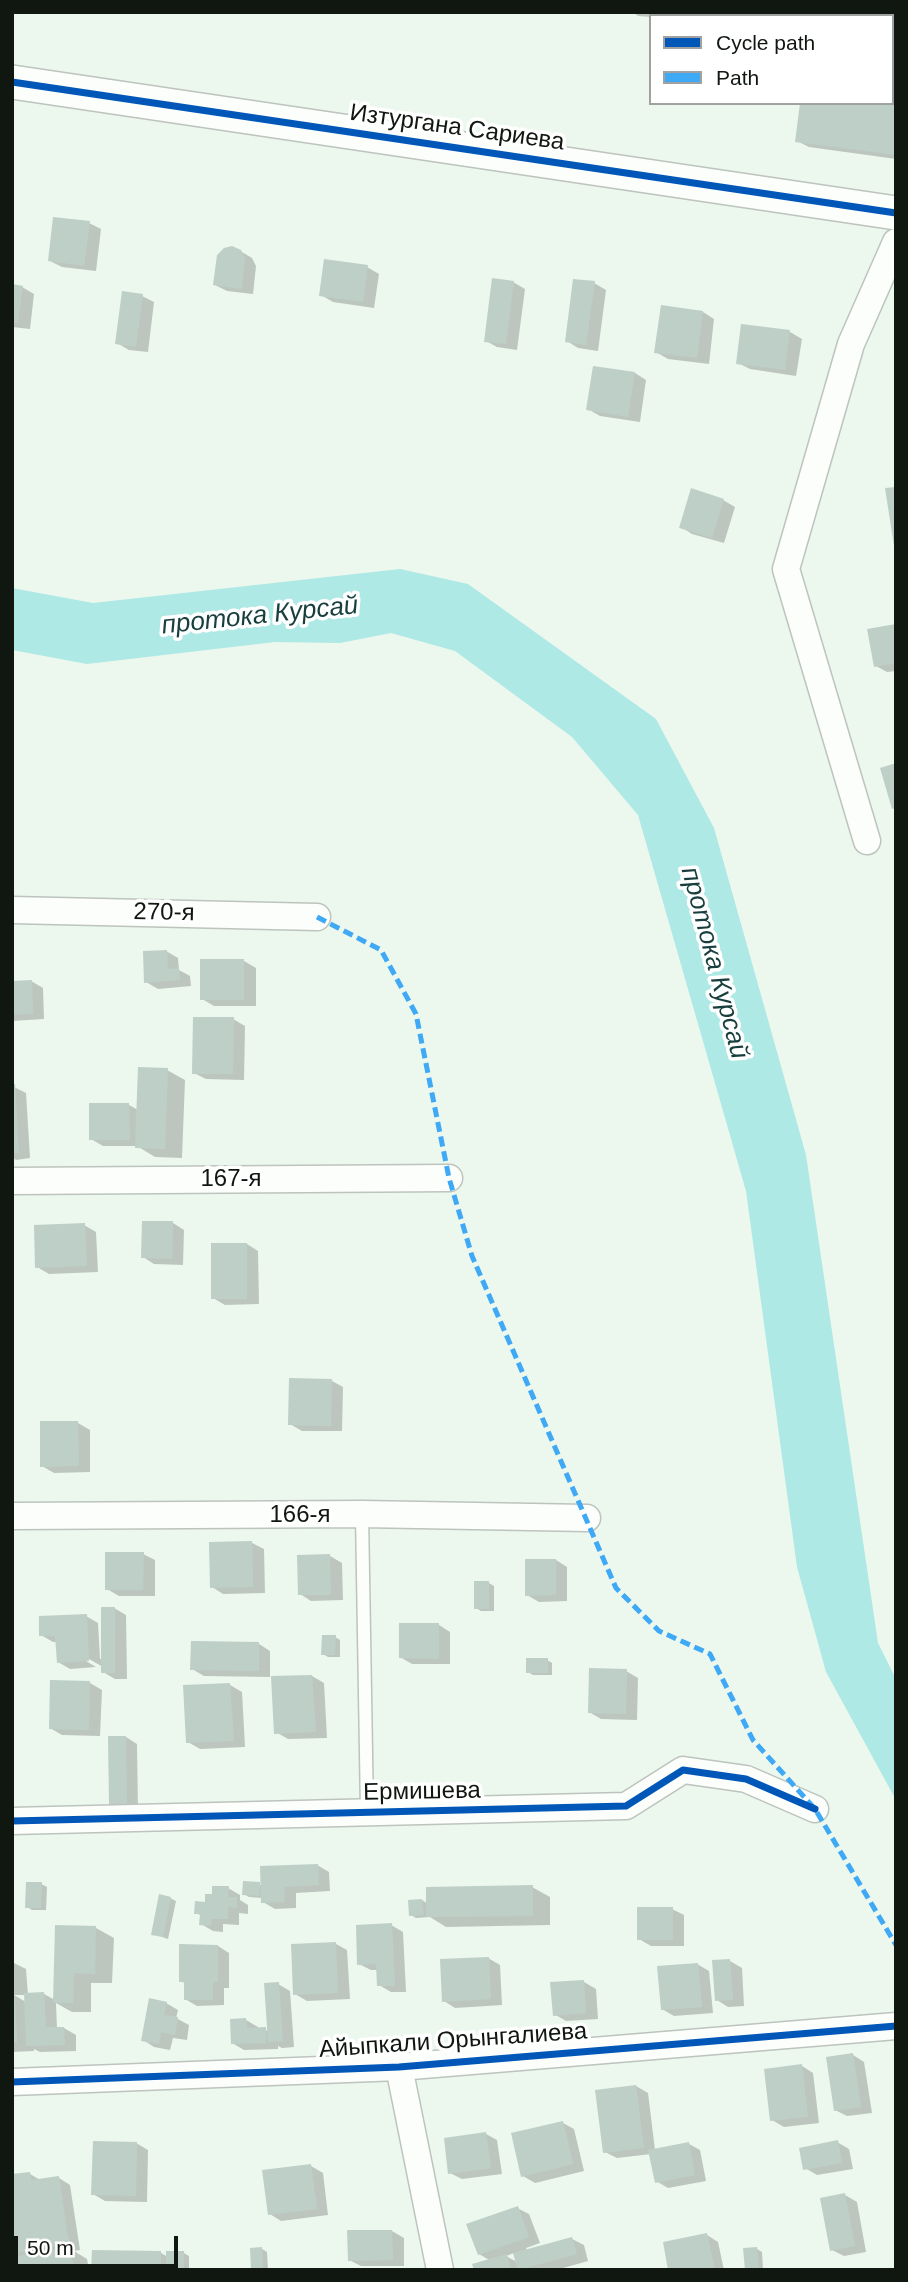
<!DOCTYPE html>
<html>
<head>
<meta charset="utf-8">
<style>
	body { margin:0 }
	#map { position:relative; width:908px; height:2282px; overflow:hidden; background:#ecf7ee; font-family:Helvetica,sans-serif }
	canvas { display:block }
	.frame { position:absolute; inset:0; border:14px solid #101711; pointer-events:none }
	.legend { position:absolute; left:649px; top:14px; width:245px; height:91px; box-sizing:border-box; background:#fff; border:2px solid #9fa2a0; margin:0; padding:9px 12px; list-style:none; font-size:21px; color:#101711 }
	.legend li { display:flex; align-items:center; gap:14px; height:35px }
	.legend b { width:35px; border:2px solid #9fa2a0 }
	.scale { position:absolute; left:14px; top:2236px; width:164px; height:32px; box-sizing:border-box; border:4px solid #101711; border-top:0; padding-left:9px; font-size:21px; line-height:24px; white-space:nowrap; color:#101711; -webkit-text-stroke:5px #fff; paint-order:stroke }
</style>
</head>
<body>
<div id="map">
<canvas width="908" height="2282"></canvas>
<div class="frame"></div>
<ul class="legend">
<li><b style="height:9px;background:#0057b8"></b>Cycle path</li>
<li><b style="height:9px;background:#3fa9f5"></b>Path</li>
</ul>
<div class="scale">50 m</div>
</div>
<script>
const c = document.querySelector('canvas').getContext('2d');
c.lineJoin = 'round';
function fillPath(path, color) { c.fillStyle = color; c.fill(path, 'evenodd'); }
function stroke(path, color, width, dash) { c.strokeStyle = color; c.lineWidth = width; c.lineCap = dash ? 'butt' : 'round'; c.setLineDash(dash || []); c.stroke(path); }
function write(font, color, halo, rows, align = 'center') {
  c.font = font + ' Helvetica,sans-serif'; c.lineWidth = 7; c.setLineDash([]); c.textBaseline = 'middle'; c.strokeStyle = halo; c.fillStyle = color; for (const [text, x, y, turn = 0] of rows) {
    c.save(); c.translate(x, y); c.rotate((+turn || 0) * Math.PI / 180); c.textAlign = isNaN(turn) ? turn : align; if (halo) c.strokeText(text, 0, 0); c.fillText(text, 0, 0); c.restore();
  }
}
fillPath(new Path2D(`
	M400 569 468 584 656 719 714 828 806 1155 878 1643 896 1679V1800L826 1672 797 1567 746 1191 638 815 572 737 455 651 391 633 340 643 275 642 87 664 12 650V588L93 603Z`), '#aee9e6');
fillPath(new Path2D(`
	M632 12H763V16L651 17 638 16Z
	M896 95V159L809 147 797 141 892 103Z
	M89 223 101 229 96 271 62 267 50 261Z
	M240 251 252 258 256 266 253 294 227 291 215 285Z
	M367 267 379 274 374 308 333 302 321 295Z
	M513 282 525 289 517 350 497 347 486 341Z
	M594 283 606 290 598 351 578 348 567 341Z
	M12 286 22 287 34 294 30 329 12 327Z
	M142 296 154 302 148 352 129 350 117 343Z
	M703 312 714 319 709 364 668 359 656 352Z
	M743 326 790 332 802 339 796 376 750 369 738 363Z
	M635 373 646 380 640 422 600 416 588 409Z
	M723 500 735 507 724 543 692 534 681 527Z
	M896 626V671L887 672 876 666Z
	M166 951 178 958 179 970 190 976 191 986 158 989 146 982Z
	M202 961H244L256 968V1006H214L202 999Z
	M31 981 43 988 44 1019 12 1021V982Z
	M233 1019 245 1026 244 1080 206 1079 194 1073Z
	M167 1070 185 1080 182 1158 155 1157 137 1146H103L91 1139 129 1105 138 1110Z
	M12 1086 26 1093 30 1158 16 1160 12 1157Z
	M173 1223 184 1230 183 1265 154 1264 143 1257Z
	M84 1225 96 1232 98 1272 49 1274 37 1267Z
	M247 1244 258 1251 259 1304 225 1305 213 1298Z
	M332 1381 343 1387 342 1431H302L290 1424Z
	M78 1423 90 1430V1472L54 1473 42 1466Z
	M252 1543 264 1549 265 1593 223 1594 212 1587Z
	M143 1554 155 1560V1596H119L107 1589Z
	M330 1556 342 1563 343 1600 311 1601 300 1594Z
	M556 1560 567 1567V1601L539 1602 527 1595Z
	M489 1583 494 1586V1611H481L476 1608Z
	M114 1608 126 1615 127 1679H115L103 1672V1667L82 1655 81 1658 96 1667 70 1669 58 1662 57 1642H53L41 1635 86 1616 98 1623 100 1659H103Z
	M439 1625 450 1632V1664H412L400 1657Z
	M335 1637 340 1640V1657H328L323 1654Z
	M259 1644 270 1651V1677L204 1676 192 1669Z
	M547 1660 552 1663V1675H533L528 1672Z
	M626 1671 638 1678 637 1720 601 1719 589 1712Z
	M312 1676 324 1683 327 1738 288 1739 276 1732Z
	M90 1683 102 1690 100 1736 62 1735 50 1728Z
	M230 1685 242 1692 245 1747 200 1749 188 1742Z
	M126 1737 137 1744 138 1810 123 1811 111 1804Z
	M317 1865 329 1872 330 1891 296 1893V1908L275 1909 263 1902V1898L249 1897 244 1894 259 1884 262 1886Z
	M41 1884 47 1887 46 1910H32L27 1907Z
	M532 1887 550 1897V1925L446 1927 430 1917 416 1918 411 1915 422 1900 428 1904Z
	M228 1888 240 1895V1900L248 1905V1914L239 1913V1925L223 1924V1932L213 1931 201 1924 202 1916 196 1913 213 1896Z
	M170 1898 176 1901 168 1939 153 1934Z
	M672 1909 684 1915V1946H651L639 1939Z
	M391 1925 403 1932 406 1992H391L379 1985 378 1970H371L359 1964Z
	M56 1927 96 1928 114 1938 112 1983H91V2012H72L56 2003 57 2029 64 2028 76 2035V2051L40 2052 34 2049V2051L12 2052V1962L26 1969 28 1995 44 1994 55 2000ZM14 1995H26V2002Z
	M336 1944 347 1950 350 1999 307 2001 295 1994Z
	M218 1946 229 1953V1988H224V2005L197 2006 185 1999 186 1984 181 1981Z
	M488 1958 500 1965 502 2005 455 2008 444 2001Z
	M730 1961 742 1968 744 2006 728 2007 717 2000Z
	M697 1964 709 1971 713 2013 674 2016 662 2009Z
	M584 1982 596 1989 598 2019 566 2021 554 2014Z
	M278 1984 290 1991 294 2047 282 2048 278 2046V2049L244 2050 232 2043 246 2020 258 2027V2029L269 2031Z
	M166 2003 178 2010 176 2018 189 2025 187 2040 173 2038 170 2050 154 2047 143 2040Z
	M853 2055 864 2062 872 2113 847 2116 835 2110Z
	M802 2066 813 2073 819 2123 784 2127 772 2120Z
	M636 2086 648 2093 655 2150 689 2144 700 2150 706 2181 668 2188 656 2181 651 2154 617 2158 605 2152Z
	M563 2123 574 2129 584 2171 535 2183 523 2176Z
	M486 2134 497 2140 502 2174 462 2179 450 2173Z
	M837 2142 849 2149 853 2169 817 2175 805 2168Z
	M136 2143 148 2150 147 2202 105 2201 93 2194Z
	M311 2166 323 2173 328 2215 281 2221 270 2214Z
	M30 2174 42 2181 59 2178 70 2185 80 2250 74 2251 87 2259 89 2270H12V2176Z
	M845 2195 857 2202 866 2252 844 2256 832 2250Z
	M517 2208 529 2214 540 2243 526 2248 527 2251 572 2239 584 2245 588 2261 556 2270H476L491 2261 479 2254ZM514 2253 517 2262 506 2256Z
	M392 2231 404 2238V2266H361L349 2260Z
	M707 2235 718 2242 724 2270H670Z
	M262 2249 267 2252 268 2270H253Z
	M757 2249 762 2252 763 2270H746Z
	M161 2253 168 2257 184 2253 189 2256V2270H93Z`), '#0003');
fillPath(new Path2D(`
	M892 93H896V155L795 142 800 103H892Z
	M53 217 90 221 84 266 48 261Z
	M232 246 241 250 245 258 242 289 213 285 217 255 224 248Z
	M324 259 368 265 363 302 319 296Z
	M492 278 514 281 506 344 484 342Z
	M573 279 595 281 586 345 565 342Z
	M12 284 23 286 18 323 12 322Z
	M122 291 143 294 136 347 115 344Z
	M661 305 703 311 697 358 654 353Z
	M741 324 790 330 785 370 736 364Z
	M593 366 635 372 628 417 586 410Z
	M896 487V545L894 546 885 488Z
	M691 488 724 499 712 538 679 528Z
	M896 624V663L874 667 867 629Z
	M896 763V808L892 809 880 768Z
	M167 950 168 969 179 968 180 980 144 983 143 951Z
	M200 959H244V1000H200Z
	M32 980 33 1014 12 1015V981Z
	M193 1017H234L233 1074H192Z
	M138 1067 168 1068 165 1149 135 1148Z
	M12 1084H15L19 1153H12Z
	M89 1103H129L130 1140H89Z
	M142 1221H173L172 1259 141 1258Z
	M85 1223 87 1266 35 1268 34 1225Z
	M211 1243H247V1299H211Z
	M289 1378 332 1379 331 1426 288 1425Z
	M40 1421H78L79 1466 40 1467Z
	M252 1541 253 1587 210 1588 209 1542Z
	M105 1552H144L143 1590H105Z
	M330 1554 331 1595H298L297 1555Z
	M525 1559H556V1595L525 1596Z
	M474 1581H489V1609H474Z
	M101 1607H115V1673H101Z
	M87 1614 89 1661 57 1663 55 1636H39V1616Z
	M399 1623H439V1659L399 1658Z
	M322 1635H336L335 1655H321Z
	M191 1641 259 1642V1671L190 1670Z
	M526 1658H548V1673H526Z
	M589 1668 627 1669 626 1714 588 1713Z
	M312 1675 316 1732 274 1734 271 1676Z
	M50 1680 90 1681 89 1730 49 1729Z
	M230 1683 234 1741 186 1743 183 1685Z
	M108 1736H126L127 1804 109 1805Z
	M318 1864 319 1885 284 1887 285 1902 261 1903 260 1866Z
	M243 1881 260 1882 259 1896 242 1895Z
	M26 1882H42L41 1908H25Z
	M533 1885V1916L426 1917V1887Z
	M212 1886H229L228 1897H237V1908L228 1907V1919H212L211 1926 199 1925 200 1914H194L195 1901 205 1902V1894H212Z
	M159 1894 171 1897 163 1937 151 1935Z
	M422 1899 424 1915 409 1916 408 1900Z
	M637 1907H673V1940H637Z
	M392 1923 395 1986H377L376 1964 357 1965 356 1925Z
	M55 1925 96 1926 95 1974 74 1973 73 2003H53Z
	M336 1942 338 1993 293 1995 291 1944Z
	M179 1944 218 1945V1982H213V2000H184V1982H179Z
	M489 1957 491 1999 442 2002 440 1959Z
	M730 1959 733 2000 715 2001 712 1960Z
	M698 1963 702 2007 661 2010 657 1966Z
	M584 1980 586 2013 553 2016 550 1982Z
	M279 1982 283 2041 268 2042 264 1983Z
	M44 1992 46 2027H64L65 2045 26 2046 24 1993Z
	M12 1994H15L17 2042H12Z
	M149 1998 167 2002 164 2015 178 2017 175 2035 161 2032 159 2044 141 2041Z
	M246 2018 247 2028 266 2027V2043L231 2044 230 2019Z
	M853 2053 861 2107 834 2111 826 2057Z
	M802 2064 808 2117 770 2121 764 2069Z
	M636 2085 644 2148 603 2153 595 2090Z
	M563 2121 573 2164 521 2177 511 2133Z
	M486 2132 491 2168 448 2174 444 2138Z
	M838 2140 842 2163 803 2170 799 2148Z
	M93 2141 137 2142 136 2196 91 2195Z
	M689 2142 695 2175 655 2183 648 2150Z
	M311 2164 317 2209 268 2215 262 2170Z
	M30 2172 31 2180 59 2176 69 2244 12 2253V2174Z
	M845 2193 855 2246 830 2251 820 2198Z
	M518 2206 529 2237 478 2255 466 2224Z
	M347 2230H392L393 2260 348 2261Z
	M707 2233 715 2270H668L663 2242Z
	M572 2237 577 2254 518 2270 513 2253Z
	M70 2247 73 2264 44 2270H12V2257Z
	M262 2247 263 2270H251L250 2248Z
	M757 2247 759 2270H745L743 2248Z
	M92 2250 161 2251V2270H91Z
	M166 2251H184V2269H166Z
	M507 2254 511 2270H474L472 2264Z`), '#bdcfc7');
const service = new Path2D(`
	M362 1514 367 1813`);
const minor = new Path2D(`
	M867 841 786 569 851 344 896 242
	M12 910 317 917
	M12 1181 449 1178
	M12 1516 362 1514 587 1518
	M12 1821 626 1806 683 1770 746 1779 815 1809
	M399 2067 440 2270
	M12 2082 399 2067 896 2026`);
const tertiary = new Path2D(`
	M12 82 896 213`);
stroke(service, '#bcc4bd', 15);
stroke(minor, '#bcc4bd', 29);
stroke(tertiary, '#bcc4bd', 36);
stroke(service, '#fcfefc', 12);
stroke(minor, '#fcfefc', 26);
stroke(tertiary, '#fcfefc', 33);
stroke(new Path2D(`
	M317 917 381 950 416 1014 449 1178 472 1256 616 1588 659 1631 710 1654 753 1740 815 1809 896 1945`), '#3fa9f5', 5, [10, 5]);
stroke(new Path2D(`
	M12 82 896 213
	M12 1821 626 1806 683 1770 746 1779 815 1809
	M12 2082 399 2067 896 2026`), '#0057b8', 7);
write('24px', '#101711', '#fff', [
	["Изтургана Сариева",457,128,8],
	["270-я",164,913,1],
	["167-я",231,1179],
	["166-я",300,1515],
	["Ермишева",422,1792,-1],
	["Айыпкали Орынгалиева",453,2041,-4]
]);
write('italic 26px', '#183e3e', '#fff', [
	["протока Курсай",260,616,-6],
	["протока Курсай",714,963,75]
]);
</script>
</body>
</html>
